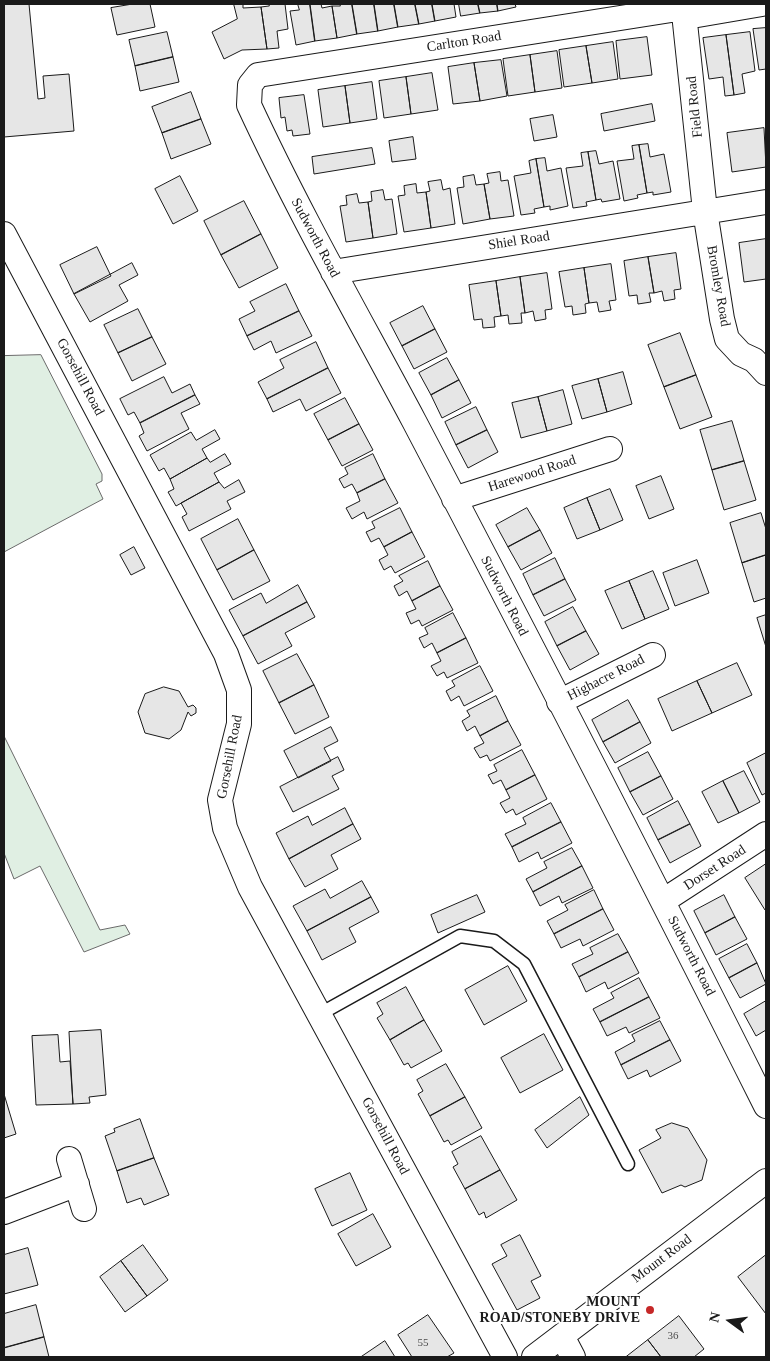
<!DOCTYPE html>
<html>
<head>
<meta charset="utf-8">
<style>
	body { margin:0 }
	#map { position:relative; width:770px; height:1361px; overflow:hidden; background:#fff; font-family:Georgia,serif }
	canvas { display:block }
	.frame { position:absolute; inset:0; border:5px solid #1a1a1a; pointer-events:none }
	.north { position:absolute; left:705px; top:1296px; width:50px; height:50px; -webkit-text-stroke:4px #fff; paint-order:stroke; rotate:284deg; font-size:14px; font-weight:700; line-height:20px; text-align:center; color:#1a1a1a }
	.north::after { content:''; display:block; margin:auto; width:18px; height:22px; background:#1a1a1a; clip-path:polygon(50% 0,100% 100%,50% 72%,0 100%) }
</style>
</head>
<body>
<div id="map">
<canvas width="770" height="1361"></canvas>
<div class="frame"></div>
<div class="north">N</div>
</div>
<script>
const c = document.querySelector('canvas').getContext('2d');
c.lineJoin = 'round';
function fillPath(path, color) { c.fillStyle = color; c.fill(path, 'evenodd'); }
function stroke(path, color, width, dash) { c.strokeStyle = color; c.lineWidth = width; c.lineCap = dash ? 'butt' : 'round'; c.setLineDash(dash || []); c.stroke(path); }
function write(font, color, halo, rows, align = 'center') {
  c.font = font + ' Georgia,serif'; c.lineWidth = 4; c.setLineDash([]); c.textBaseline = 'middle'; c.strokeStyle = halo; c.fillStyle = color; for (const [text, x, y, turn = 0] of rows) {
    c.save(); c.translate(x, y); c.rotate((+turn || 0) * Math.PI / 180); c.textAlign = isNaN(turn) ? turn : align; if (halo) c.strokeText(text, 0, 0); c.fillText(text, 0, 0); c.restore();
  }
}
const green = new Path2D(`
	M41 355 102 474V481L96 484 103 499 4 552V356Z
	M4 736 100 930 125 925 130 934 84 952 40 866 14 879 4 853Z`);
fillPath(green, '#e0efe3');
stroke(green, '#6a6a6a', 1);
const building = new Path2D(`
	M4 4H29L38 99 45 98 43 76 69 74 74 131 4 137Z
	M133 4H150L155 27 117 35 111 8Z
	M234 4H243V8L261 7 267 49 242 50 224 59 212 32 237 19Z
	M269 4H285L288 29 277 31 279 48 267 49 261 7 269 6Z
	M298 4H310L315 41 296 45 290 11 299 10Z
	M310 4H321L322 8 332 6 337 38 315 41Z
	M340 4H352L357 34 337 38 332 6H340Z
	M352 4H374L378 31 357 34Z
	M374 4H394L398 27 378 31Z
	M394 4H415L419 24 398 27Z
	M415 4H432L435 21 419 24Z
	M432 4H454L456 17 435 21Z
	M459 4H478L480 13 461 16Z
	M478 4H497L498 11 480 13Z
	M497 4H515L516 7 498 11Z
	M766 28V69L759 70 753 29Z
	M167 32 173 57 135 66 129 40Z
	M750 32 755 71 742 74 745 93 734 95 726 35Z
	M726 35 734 95 725 96 723 77 709 79 703 38Z
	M647 37 652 75 620 79 616 41Z
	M613 42 618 79 592 83 586 46Z
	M586 46 592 83 564 87 559 50Z
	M557 51 562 88 535 92 530 55Z
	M530 55 535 92 508 96 503 59Z
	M173 57 179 82 140 91 135 66Z
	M501 60 507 96 480 101 474 63Z
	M474 63 480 101 453 104 448 67Z
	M432 73 438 110 411 114 406 77Z
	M406 77 411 114 384 118 379 81Z
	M372 82 377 119 350 123 345 86Z
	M345 86 350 123 323 127 318 90Z
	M191 92 201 119 162 133 152 107Z
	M304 95 310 134 293 136 292 130 287 131 285 117 281 118 279 98Z
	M652 104 655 121 604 131 601 114Z
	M553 115 557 137 534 141 530 119Z
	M201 119 211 144 171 159 162 133Z
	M764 128 766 167 732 172 727 133Z
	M413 137 416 159 392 162 389 141Z
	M648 144 650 157 664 154 671 192 653 195V192L647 193 639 145Z
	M639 145 647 193 637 195 638 198 624 201 617 161 634 159 632 146Z
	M372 148 375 164 314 174 312 157Z
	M596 151 599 164 613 161 620 199 602 202 601 199 596 200 588 152Z
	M588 152 596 200 586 202 587 206 573 208 566 168 583 166 581 153Z
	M545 158 547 171 561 168 568 206 550 210V206L544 207 536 159Z
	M536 159 544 207 534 209 535 213 521 215 514 176 531 173 529 161Z
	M500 172 501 181 508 180 514 216 490 219 484 184 489 183 487 174Z
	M474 175 476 185 484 184 490 219 463 224 457 188 464 187 463 177Z
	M180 176 198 211 173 224 155 189Z
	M441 180 443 190 450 188 455 224 431 228 426 192 430 191 428 182Z
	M416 184 417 193 426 192 431 228 404 232 398 196 405 195 404 186Z
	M383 190 385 200 392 199 397 234 373 238 368 202 372 201 371 192Z
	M357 194 359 203 368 202 373 238 346 242 340 206 347 205 346 196Z
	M244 201 261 234 221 255 204 221Z
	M261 234 278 268 239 288 221 255Z
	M766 239V279L744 282 739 243Z
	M97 247 111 276 74 294 60 265Z
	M676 253 681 289 674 290 675 299 664 301 662 291 654 293 648 257Z
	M648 257 654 293H649L651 302 638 304 637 295 629 296 624 261Z
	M132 263 138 275 119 285 128 301 90 322 74 294Z
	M611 264 616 300 609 301 611 310 599 312 597 302 589 303 584 268Z
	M584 268 589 303 585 304 586 313 573 315 572 306 565 307 559 272Z
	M547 273 552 309 545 310 546 319 535 321 533 311 525 313 520 277Z
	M520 277 525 313H521L522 323 509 324 508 315 501 316 496 281Z
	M496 281 501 316 494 317 495 327 483 328 482 319 474 320 469 285Z
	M286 284 299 311 247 336 239 319 255 311 250 302Z
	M423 306 435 329 402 346 390 323Z
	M138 309 152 337 118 353 104 325Z
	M299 311 312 336 276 353 271 341 254 350 247 336Z
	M435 329 447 352 414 369 402 346Z
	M680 333 696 375 664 387 648 345Z
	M152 337 166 364 132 381 118 353Z
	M316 342 328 368 267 399 258 382 284 368 280 360Z
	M447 358 459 380 431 395 419 373Z
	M328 368 341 393 306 411 300 399 273 412 267 399Z
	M623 372 632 404 607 412 598 379Z
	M696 375 712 417 680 429 664 387Z
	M164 377 172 393 190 384 195 395 140 423 134 412 128 415 120 399Z
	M598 379 607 412 582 419 572 386Z
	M459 380 471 403 442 418 431 395Z
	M563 390 572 424 547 431 538 397Z
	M195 395 200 404 181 413 189 429 147 451 139 436 144 433 140 423Z
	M538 397 547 431 521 438 512 403Z
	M345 398 359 424 328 440 314 414Z
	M476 407 487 430 456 445 445 422Z
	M732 421 744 461 712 470 700 430Z
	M359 424 373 450 342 466 328 440Z
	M215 430 220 439 202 449 207 458 170 479 164 468 159 471 150 455 191 432 196 440Z
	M487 430 498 452 468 468 456 445Z
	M225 454 231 464 214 473 219 482 176 506 168 492 174 489 170 479 207 458 210 462Z
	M373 454 385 479 357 493 352 484 344 488 339 479 348 474 345 468Z
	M744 461 756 500 724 510 712 470Z
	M661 476 674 509 649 519 636 486Z
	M385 479 398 503 367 519 364 512 352 519 346 508 360 501 357 493Z
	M239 480 245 492 227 501 231 509 189 531 182 517 187 514 181 503 219 482 224 488Z
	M610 489 623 520 600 530 587 498Z
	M587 498 600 530 577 539 564 508Z
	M400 508 412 532 384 547 379 538 371 542 366 532 375 528 372 522Z
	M527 508 540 530 508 547 496 525Z
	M761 513 766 529V555L742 563 730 523Z
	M238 519 254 550 217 570 201 539Z
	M540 530 552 553 521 570 508 547Z
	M412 532 425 557 395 573 391 566 384 570 379 560 388 555 384 547Z
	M134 547 145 568 131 575 120 555Z
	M254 550 270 581 233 600 217 570Z
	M766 555V598L754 602 742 563Z
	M555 558 565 579 533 595 523 574Z
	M697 560 709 593 675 606 663 573Z
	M428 561 440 586 412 601 407 591 399 596 394 586 403 581 399 576Z
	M653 571 669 609 645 619 629 581Z
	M565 579 576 600 544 616 533 595Z
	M629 581 645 619 622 629 605 591Z
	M298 585 307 602 243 636 229 610 261 593 266 603Z
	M440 586 453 610 422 626 419 620 411 624 406 613 416 609 412 601Z
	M307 602 315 617 285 633 292 646 258 664 243 636Z
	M573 607 586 631 557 646 545 622Z
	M453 613 466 638 437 653 432 643 424 648 419 638 428 634 425 628Z
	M766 615V647L757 618Z
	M586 631 599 654 570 670 557 646Z
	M466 638 478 663 447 678 444 672 437 676 431 666 441 661 437 653Z
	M297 654 314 685 279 703 263 671Z
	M737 663 752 695 712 713 697 681Z
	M480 666 493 691 464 706 459 696 451 701 446 691 455 686 452 681Z
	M697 681 712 713 672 731 658 699Z
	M314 685 329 717 295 734 279 703Z
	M164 687 179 691 188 707 193 705 196 708V713L191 716 188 712 181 730 169 739 145 733 138 712 145 694Z
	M496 696 508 721 480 736 475 726 467 731 462 721 470 716 467 711Z
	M628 700 640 722 603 742 592 720Z
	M508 721 521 745 490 761 487 755 480 758 474 748 484 743 480 736Z
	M640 722 651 743 615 763 603 742Z
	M331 727 338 741 324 748 331 761 298 778 284 751Z
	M522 750 535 775 506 790 501 780 493 784 488 775 497 771 494 765Z
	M648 752 661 776 630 792 618 768Z
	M766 753V793L762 795 747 763Z
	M338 757 344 770 332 776 339 789 293 812 280 787Z
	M744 771 760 802 739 813 723 781Z
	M535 775 547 799 516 815 513 809 506 813 500 803 510 798 506 790Z
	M661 776 673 799 643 815 630 792Z
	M723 781 739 813 718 823 702 792Z
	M678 801 690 824 658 840 647 818Z
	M551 803 561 822 512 847 505 834 526 824 523 818Z
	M345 808 353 824 289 859 276 833 308 816 312 825Z
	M561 822 572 843 541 859 538 852 519 862 512 847Z
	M353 824 361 839 331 855 338 869 305 887 289 859Z
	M690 824 701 846 670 863 658 840Z
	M572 848 582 866 533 892 526 879 547 868 544 862Z
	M766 864V910H765L745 878Z
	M582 866 593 888 562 903 559 896 540 906 533 892Z
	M362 881 371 897 307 931 293 906 325 889 330 898Z
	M594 890 603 909 554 934 547 921 568 910 565 905Z
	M477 895 485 912 438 933 431 915Z
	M724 895 735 917 705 933 694 911Z
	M371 897 379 912 349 928 356 942 322 960 307 931Z
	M603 909 614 930 583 946 580 939 561 948 554 934Z
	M735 917 747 939 716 955 705 933Z
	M618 934 628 952 579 977 572 964 593 954 590 948Z
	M747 944 757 963 729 978 719 959Z
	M628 952 639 973 608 989 605 982 586 992 579 977Z
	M757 963 766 984 740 998 729 978Z
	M508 966 527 1001 484 1025 465 990Z
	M639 978 649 997 600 1022 593 1009 614 998 611 993Z
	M406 987 424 1020 390 1040 377 1018 383 1014 377 1003Z
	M649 997 660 1018 629 1033 626 1027 607 1036 600 1022Z
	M766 1001V1030L756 1036 744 1014Z
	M424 1020 442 1051 411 1068 408 1063 404 1065 390 1040Z
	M660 1021 670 1040 621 1065 615 1052 635 1041 632 1035Z
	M101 1030 106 1095 89 1097 90 1103 73 1104 69 1032Z
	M544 1034 563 1070 520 1093 501 1058Z
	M58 1035 60 1062 70 1061 73 1104 36 1105 32 1036Z
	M670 1040 681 1061 650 1077 647 1070 628 1079 621 1065Z
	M446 1064 465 1097 430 1116 418 1094 423 1091 417 1080Z
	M4 1094 16 1134 4 1138Z
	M465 1097 482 1128 451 1145 448 1140 444 1142 430 1116Z
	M580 1097 589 1115 547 1148 535 1130Z
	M140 1119 154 1158 117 1171 105 1136 115 1132 114 1129Z
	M672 1123 688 1128 707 1160 702 1180 685 1187 681 1185 662 1193 639 1150 661 1138 656 1130Z
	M481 1136 500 1170 465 1189 453 1167 458 1164 452 1152Z
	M154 1158 169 1195 144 1205 141 1198 127 1203 117 1171Z
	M500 1170 517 1200 486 1218 484 1212 479 1215 465 1189Z
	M350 1173 367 1210 332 1226 315 1189Z
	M373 1214 391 1247 356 1266 338 1234Z
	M520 1235 541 1276 531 1281 540 1298 517 1310 492 1264 507 1256 501 1245Z
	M143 1245 168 1280 147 1296 121 1261Z
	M28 1248 38 1285 4 1294V1255Z
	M766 1255V1314L738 1277Z
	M121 1261 147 1296 125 1312 100 1277Z
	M36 1305 44 1337 4 1348V1314Z
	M428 1315 454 1353 447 1357H412L398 1335Z
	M679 1316 704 1349 694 1357H661L648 1340Z
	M44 1337 49 1357H4V1348Z
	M648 1340 661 1357H626Z
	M385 1341 395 1357H361Z`);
fillPath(building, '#e6e6e6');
stroke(building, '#1a1a1a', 1);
const service = new Path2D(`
	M320 1014 460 936 494 941 524 964 628 1164`);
const minor = new Path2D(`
	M683 4 705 211 722 319 727 339 741 354 754 360 766 373
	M684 8 258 75 250 85 249 105C299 213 358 316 414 421 533 648 651 876 766 1106
	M686 17 762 4
	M4 234 226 654 239 690V724L220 800 225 828 250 887 505 1357
	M333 272 766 202
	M454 499 610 449
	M559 702 653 655
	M663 901 766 834
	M69 1159 84 1209
	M4 1212 77 1184
	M562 1336 573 1357
	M534 1357 766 1181`);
stroke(service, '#1a1a1a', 15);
stroke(minor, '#1a1a1a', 26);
stroke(service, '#fff', 12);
stroke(minor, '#fff', 24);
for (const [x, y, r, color] of [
	[650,1310,5,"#c62828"]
]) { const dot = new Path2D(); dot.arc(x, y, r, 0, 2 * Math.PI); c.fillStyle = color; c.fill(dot); stroke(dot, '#fff', 2); }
write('11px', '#4d4d4d', null, [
	["36",673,1336],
	["55",423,1343]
]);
write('14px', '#1a1a1a', '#fff', [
	["Carlton Road",464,42,-9],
	["Field Road",695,107,-96],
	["Sudworth Road",315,238,62],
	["Shiel Road",519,241,-9],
	["Bromley Road",718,286,80],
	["Gorsehill Road",80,377,62],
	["Harewood Road",532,474,-18],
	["Sudworth Road",504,596,63],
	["Highacre Road",606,678,-27],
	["Gorsehill Road",230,757,-79],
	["Dorset Road",715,868,-33],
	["Sudworth Road",691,956,63],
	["Gorsehill Road",385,1136,62],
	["Mount Road",662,1259,-37]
]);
write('bold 14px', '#1a1a1a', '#fff', [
	["MOUNT",640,1302],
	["ROAD/STONEBY DRIVE",640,1318]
], 'right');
</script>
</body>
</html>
